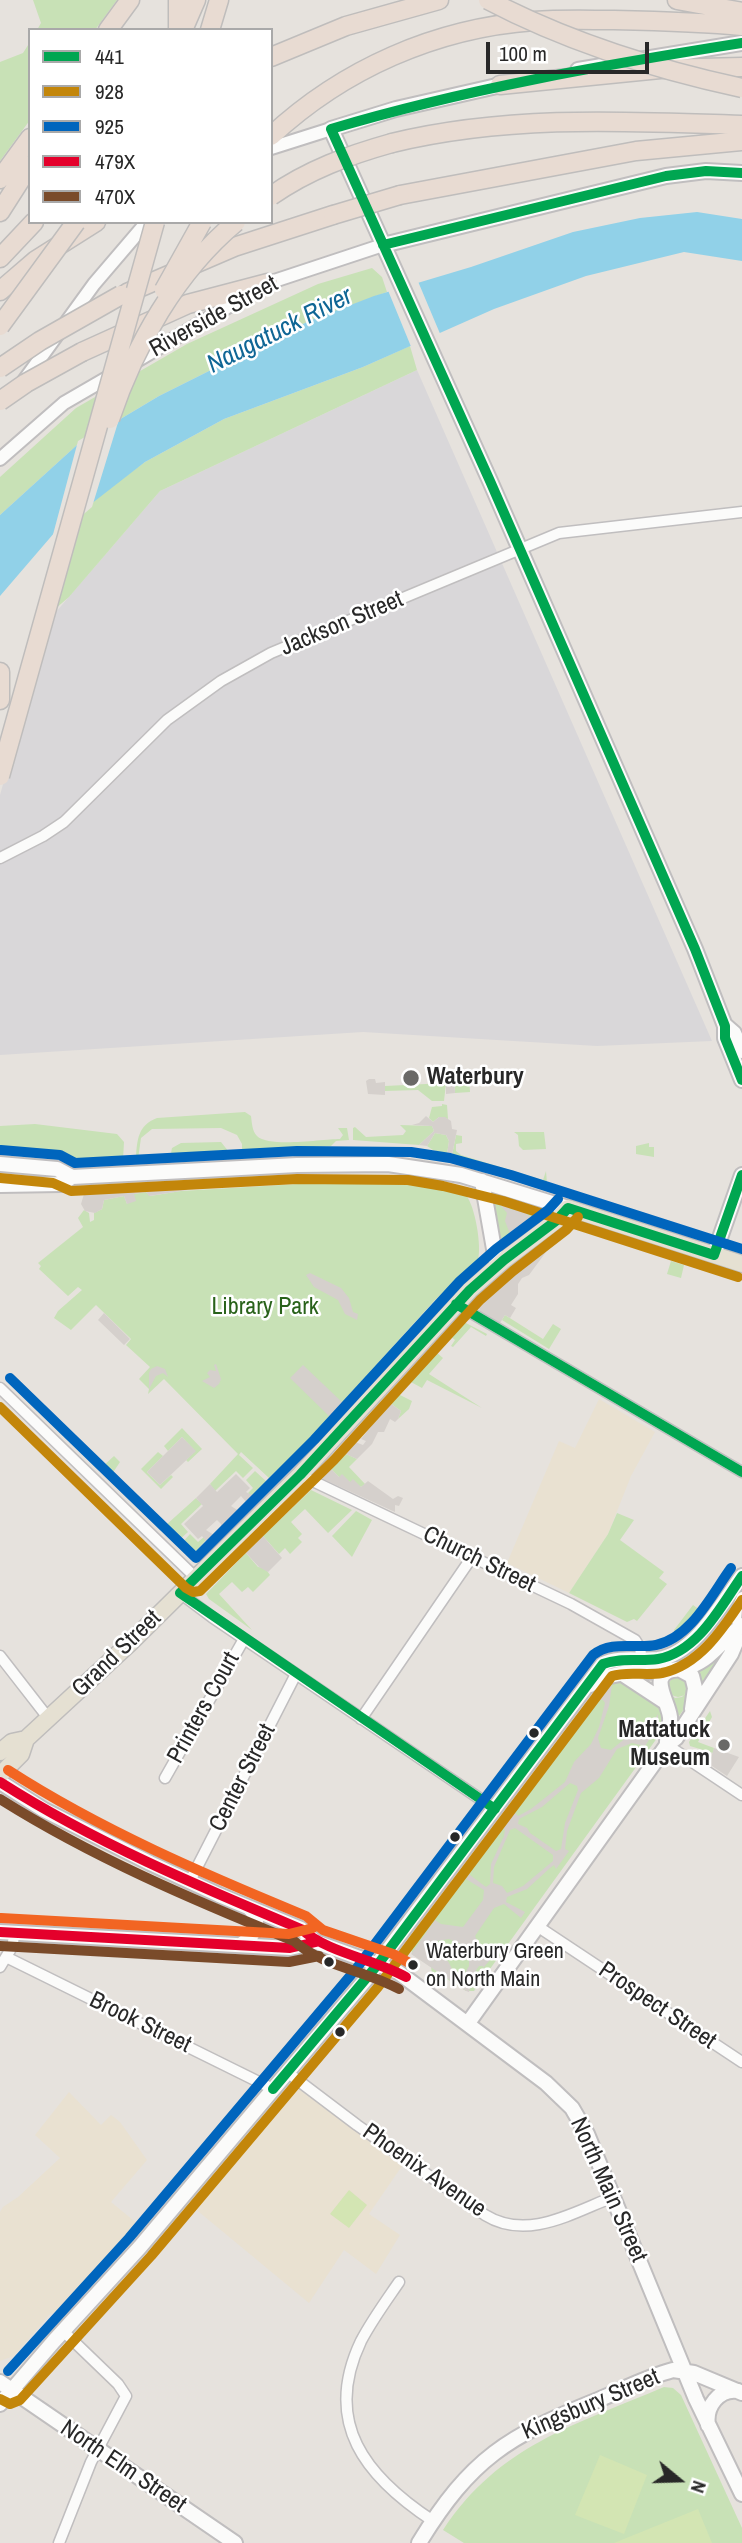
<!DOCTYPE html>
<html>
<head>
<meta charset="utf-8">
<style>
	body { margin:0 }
	#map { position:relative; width:742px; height:2543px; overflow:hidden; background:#e6e2dd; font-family:"Archivo Narrow",sans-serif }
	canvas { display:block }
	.legend { position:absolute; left:28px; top:28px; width:245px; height:196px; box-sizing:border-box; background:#fff; border:2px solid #a9a9a9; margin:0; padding:9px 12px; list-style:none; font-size:21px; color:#282828 }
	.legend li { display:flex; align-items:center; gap:14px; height:35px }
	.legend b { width:35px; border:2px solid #a9a9a9 }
	.north { position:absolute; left:644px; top:2445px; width:70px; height:70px; -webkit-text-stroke:5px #fff; paint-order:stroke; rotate:109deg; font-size:19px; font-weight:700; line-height:28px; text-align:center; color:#282828 }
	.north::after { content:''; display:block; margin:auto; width:24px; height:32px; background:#282828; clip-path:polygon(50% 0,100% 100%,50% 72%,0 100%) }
	.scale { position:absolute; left:486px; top:42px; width:163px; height:32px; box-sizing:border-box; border:4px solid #282828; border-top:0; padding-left:9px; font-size:21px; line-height:24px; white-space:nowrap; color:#282828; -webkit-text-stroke:5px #fff; paint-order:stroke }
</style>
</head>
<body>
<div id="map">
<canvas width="742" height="2543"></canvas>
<ul class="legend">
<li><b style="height:9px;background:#00a651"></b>441</li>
<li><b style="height:9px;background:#c3860a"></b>928</li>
<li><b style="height:9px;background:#0065bd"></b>925</li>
<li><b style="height:9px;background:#e4002b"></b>479X</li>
<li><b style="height:9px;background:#7a4b2a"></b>470X</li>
</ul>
<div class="north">N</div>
<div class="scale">100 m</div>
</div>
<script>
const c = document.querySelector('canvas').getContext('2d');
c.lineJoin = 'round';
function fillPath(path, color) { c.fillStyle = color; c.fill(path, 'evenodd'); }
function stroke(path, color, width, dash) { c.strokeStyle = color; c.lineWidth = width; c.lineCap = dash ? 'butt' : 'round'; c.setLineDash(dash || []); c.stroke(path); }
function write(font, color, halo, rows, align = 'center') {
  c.font = font + ' "Archivo Narrow",sans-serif'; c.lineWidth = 5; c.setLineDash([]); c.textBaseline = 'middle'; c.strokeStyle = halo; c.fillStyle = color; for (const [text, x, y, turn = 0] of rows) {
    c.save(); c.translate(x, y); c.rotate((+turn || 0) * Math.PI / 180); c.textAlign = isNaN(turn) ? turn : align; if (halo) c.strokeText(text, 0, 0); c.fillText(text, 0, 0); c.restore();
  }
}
fillPath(new Path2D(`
	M417 370 712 1041 597 1046 363 1032 0 1055V795L49 620 160 491Z`), '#d9d7d9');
fillPath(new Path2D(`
	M599 1399 655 1432 631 1476 608 1534 569 1593 507 1563 559 1441 575 1448Z
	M295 2086 402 2166 369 2214 400 2235 376 2274 344 2250 309 2303 193 2207Z
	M69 2092 101 2125 111 2115 120 2122 147 2160 111 2202 139 2225 64 2307 49 2315 14 2356 0 2361V2212L3 2207 18 2197 60 2158 35 2135Z`), '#e9e1d1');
fillPath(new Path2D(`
	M33 0H117L95 30H37L41 23Z
	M30 42V120L0 161V62L23 53Z
	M372 268 382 277 387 292 309 321 159 396 77 445 0 515V477L76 408 187 344 318 284Z
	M410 346 417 370 160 491 69 597 41 621 84 507 145 462 224 419 363 367Z
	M454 1075H469L470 1092 455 1093Z
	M446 1083 444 1101H432L418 1090 385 1091V1086Z
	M442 1104 447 1105 448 1119 439 1117 433 1122 429 1118 432 1107 442 1106Z
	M245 1112 251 1116C252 1123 252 1131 257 1136 269 1148 323 1139 340 1139L343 1135 338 1128H347L349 1140 336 1141 331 1146 242 1151V1144L237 1135 221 1128 152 1129 141 1138 138 1159 136 1158C137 1140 138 1125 157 1118Z
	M35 1124 117 1134 124 1142 123 1160 76 1159 0 1148V1126Z
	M400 1125 432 1126 434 1131 419 1145 353 1140V1128L355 1127 366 1137 403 1135 406 1131Z
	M514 1132H544L546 1149 523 1150 519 1146 518 1135Z
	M435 1133 446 1135 449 1141 447 1154 433 1150 427 1146Z
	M456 1135 462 1136V1143L456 1144V1151L461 1155 543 1180 546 1171 547 1183 452 1155Z
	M221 1142 229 1152 170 1158 172 1148 181 1143Z
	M649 1143V1147H654V1157L636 1154V1146Z
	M348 1181 431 1186 466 1195C475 1206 482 1246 478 1260L435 1300 279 1472 277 1470 269 1478 241 1452 239 1455 253 1468 243 1478 236 1471 215 1491 210 1484 238 1454 164 1379 148 1394 149 1389 139 1379 150 1367 126 1345 131 1339 96 1305 71 1330 54 1318 58 1311 82 1290 78 1287 68 1296 39 1269 41 1266 38 1263 83 1227 78 1218 84 1210 89 1213 90 1222 94 1220V1213L102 1209 104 1200 124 1196 127 1204 134 1194 146 1192 150 1196 181 1191Z
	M494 1197 542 1213 544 1219 501 1250 492 1198Z
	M671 1261 684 1265 681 1278 667 1274Z
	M505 1315 543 1339 553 1324 561 1329 549 1349 502 1320Z
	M464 1322 487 1334 486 1336 471 1327 453 1347 451 1346 455 1340 450 1336Z
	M436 1352 443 1358 429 1374 482 1408 427 1380 422 1388 409 1381Z
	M398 1394 412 1401 409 1409 398 1419 401 1411 390 1403Z
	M182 1428 202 1449 188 1462 186 1460 195 1451 182 1437 168 1451 164 1446Z
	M158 1452 163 1456 147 1472 160 1485 171 1475 173 1477 161 1489 141 1469Z
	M346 1454 357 1459 349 1467 365 1484 361 1487 339 1477 331 1469Z
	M114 1456 120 1462 110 1477 101 1468Z
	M255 1471 267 1482 251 1496 248 1493 253 1488 246 1480Z
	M311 1490 352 1510 328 1533 305 1509 291 1522 302 1534 298 1538 302 1542 290 1554 285 1548 279 1554 263 1536Z
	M196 1498 202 1504 181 1524 188 1532 178 1541 162 1526 164 1523 166 1525Z
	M356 1511 372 1520 352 1557 332 1536Z
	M617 1513 634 1520 620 1540 664 1572 659 1578 667 1584 637 1621 634 1619 627 1622 569 1593 608 1534Z
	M190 1534 198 1542 204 1537 206 1540 193 1555 181 1544Z
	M246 1553 258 1567 265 1568 270 1575 253 1592 248 1587 242 1592 232 1582 219 1594 252 1630 209 1599 206 1594Z
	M693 1605 700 1610 679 1637 671 1642 670 1639 675 1632 674 1630Z
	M717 1658 719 1660 702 1682 697 1670Z
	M668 1687a10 10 0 1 1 20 0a10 10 0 1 1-20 0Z
	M620 1680 661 1709C665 1716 664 1727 660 1734L474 1991H466L447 1979 436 1978 432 1974 431 1967 412 1954 411 1945 599 1686Z
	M690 1688 686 1706 677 1719 670 1694 675 1698 682 1697Z
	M710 1711 712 1717 698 1742 714 1748 713 1753 690 1746 689 1742Z
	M277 1925 306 1937 303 1940 273 1938Z
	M664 2387 673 2388 681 2395 742 2528V2543H464L443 2530C499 2445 575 2425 664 2387Z`), '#c8e1b6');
fillPath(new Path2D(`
	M349 2190 367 2205 349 2228 330 2214Z
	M600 2455 647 2475 624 2534 575 2515Z
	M698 2509 712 2543H614Z`), '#d3e5b3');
fillPath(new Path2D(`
	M454 1075 455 1093 446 1094V1083H436V1076Z
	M369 1079H375L376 1083 385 1082V1095L368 1094 366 1081Z
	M426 1116 433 1122 439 1117H445L451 1121 452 1129 457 1130 452 1155 447 1154 449 1141 446 1135 435 1133 427 1146 419 1145 434 1131 432 1126 412 1125 419 1123Z
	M187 1185V1190L149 1196 146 1192 134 1194 136 1201 127 1204 124 1196 104 1200 102 1209 95 1213 85 1211 81 1204 84 1194 96 1189Z
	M492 1198 505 1203 511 1210 522 1209 529 1216H536L538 1212 542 1213V1220L539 1223 536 1220 530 1221 527 1229 515 1233 501 1250 499 1247 510 1234 505 1221 507 1213 500 1205 491 1201Z
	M544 1248 546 1252 529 1275 522 1278 518 1284V1294L511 1305 516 1308 510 1318 505 1315 500 1323 480 1311 477 1304 479 1298Z
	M310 1273 341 1288 349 1298 353 1312 358 1314 357 1320 345 1314 338 1300 314 1287 306 1275Z
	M104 1313 130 1339 124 1345 98 1320Z
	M216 1364 221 1379 219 1384 214 1388 202 1381 210 1377 207 1373 210 1370 216 1371 214 1365Z
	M303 1365 343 1403 330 1417 290 1378Z
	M157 1366 165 1369 168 1377 163 1373 156 1376 149 1389V1373L151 1369Z
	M390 1403 401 1411 398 1419 395 1422 390 1419 384 1432H378L372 1444 357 1459 346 1454 331 1469 339 1477 342 1474 350 1482 353 1479 361 1487 368 1481 393 1499 398 1496 403 1498 399 1506 395 1505V1512L323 1479 321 1474 350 1440 363 1445 366 1441 361 1439Z
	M182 1437 196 1451 160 1485 147 1472Z
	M236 1474 250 1488 246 1492 254 1496 247 1503 241 1496 231 1506 239 1511 221 1529V1524L217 1520 206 1530 214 1535 207 1543 202 1536 198 1539 184 1524 203 1506 196 1498 210 1484 217 1492Z
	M263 1536 282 1558 268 1572 259 1567 246 1553Z
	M612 1685 609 1706 598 1738 601 1748 611 1750 633 1732 654 1721 658 1714V1726L645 1746 632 1743 617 1749 599 1778 581 1793 567 1831 565 1849 569 1851 556 1869 554 1865 550 1868 527 1889 507 1897 506 1902 525 1912 521 1918 504 1904 494 1908 475 1936 484 1956 490 1960 483 1968V1966H479L467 1983 471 1985 469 1992 466 1991 411 1954 435 1920 441 1924 463 1927 483 1900 484 1890 466 1879 470 1873V1875L486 1887 490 1884 491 1864 504 1836 505 1830 503 1828 514 1812 518 1816 531 1809 565 1782 574 1762 591 1744 599 1727 605 1703 603 1700H596L605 1688ZM570 1783 577 1786 578 1790 565 1823 561 1849 556 1851 530 1833 527 1828 518 1824 519 1819 542 1807ZM515 1828 553 1855V1861L523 1886 507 1893 502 1886 493 1883 494 1867 510 1830ZM449 1939 463 1945 469 1957V1966L461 1980 458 1978 460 1974 452 1969 448 1961 426 1953 437 1941Z
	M714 1748 739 1757 727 1776 709 1764Z`), '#d5d0cc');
fillPath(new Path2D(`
	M697 212 742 219V261L684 252 586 276 494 309 363 367 224 419 145 462 55 532 0 596V515L77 445 159 396 309 321 374 296 471 267 573 232 640 218Z`), '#91d1e8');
fillPath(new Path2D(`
	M417 279 441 336 412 349 387 288Z
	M120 416 92 507 51 542 78 441Z`), '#e6e2dd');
const minor = new Path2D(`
	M0 858 43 836 64 822 167 720 221 681 271 653 559 533 742 512
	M456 1304 742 1472
	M0 1388 196 1578
	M300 1475 571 1604 635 1640 640 1648 642 1660
	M180 1593 212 1617 495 1809
	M742 1597 737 1609 736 1620 742 1625
	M0 1656 49 1719
	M361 1719 472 1557
	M667 1745 742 1795
	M165 1778 244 1639
	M190 1881 296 1674
	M537 1926 742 2062
	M6 1957 273 2089
	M0 1967 12 1947 15 1932
	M287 2072 357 2125 485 2215C527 2241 572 2213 613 2197
	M399 2282C386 2301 372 2320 361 2341 322 2423 366 2477 433 2521
	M59 2543 91 2462 126 2396 118 2384 63 2331`);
const tertiary = new Path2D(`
	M271 148 331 129
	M133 363 268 283 383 245
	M23 382 94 284 147 222
	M0 459 64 403 114 374`);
const secondary = new Path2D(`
	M578 70 742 43
	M510 83 396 109 331 129 490 481 695 949 725 1026V1038L742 1080
	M383 245 666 176 706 171 742 173
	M726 1026 734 1033 742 1051
	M0 1164 57 1169 72 1177
	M482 1181 497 1266
	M0 1185 61 1184 72 1177 297 1165 388 1164 461 1175 568 1208
	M714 1255 742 1175
	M624 1675 665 1702
	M590 1685C619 1665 658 1677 691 1666 713 1658 723 1638 742 1626
	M667 1745C666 1735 671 1727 670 1717 668 1699 645 1672 679 1669L692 1676 695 1688 692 1709
	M0 1782 44 1810 150 1863 219 1895 301 1929 316 1942 398 1972 546 2083 572 2108 587 2134 696 2399 742 2494
	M0 1932 290 1948 316 1942
	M242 1944C256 1935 262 1919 248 1907
	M468 2023 667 1745 676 1738 731 1654 742 1628
	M0 2382 235 2543
	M0 2404 54 2341 140 2247 367 1978 603 1664C619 1656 640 1661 658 1659 695 1654 721 1604 742 1576
	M708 2425C705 2407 719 2388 738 2391
	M419 2543C471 2458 508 2436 598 2400 622 2390 647 2377 673 2370L694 2373 742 2393`);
const primary = new Path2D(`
	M0 1752 12 1742 26 1739
	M0 1775 21 1754 26 1739 131 1642 300 1475 470 1290 504 1260 557 1220 568 1208 742 1264`);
const motorway = new Path2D(`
	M677 0 742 12
	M108 30 130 0
	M178 30V0
	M183 30 196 0
	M210 30 219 0
	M271 57 346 26 439 0
	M500 85 660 69 742 67
	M271 136C343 69 436 28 534 21 561 19 588 20 614 20 657 21 700 22 742 26
	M392 143C507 115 625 121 742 125
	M0 179 30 138
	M400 195 636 151 742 141
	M0 212 30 165
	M0 258 34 222
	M0 291 36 260 96 222
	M127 293 234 247 333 215
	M82 352 188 304 268 283
	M0 672V700`);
stroke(minor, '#c0bebf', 13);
stroke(tertiary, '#c0bebf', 16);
stroke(secondary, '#c0bebf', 18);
stroke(primary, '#bfbdbc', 19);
stroke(motorway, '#bfbdbc', 21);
stroke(minor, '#fbfbfa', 10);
stroke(tertiary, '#fbfbfa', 12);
stroke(secondary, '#fbfbfa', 14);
stroke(primary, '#e5e0d2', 16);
stroke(motorway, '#e8dbd2', 18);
const motorwayBridge = new Path2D(`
	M488 0C568 42 654 69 742 88
	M271 196C308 170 349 155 392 143
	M333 215 400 195
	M164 290 202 222
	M0 326 76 222
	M0 368 40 341 121 295
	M0 401 26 383 82 352
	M110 419C135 345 176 272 236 222
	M0 776 155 222`);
stroke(motorwayBridge, '#bfbdbc', 21, []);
stroke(motorwayBridge, '#e8dbd2', 18);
stroke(new Path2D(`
	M742 43C603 65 466 89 331 129L490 481 695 949 725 1026V1038L742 1080
	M383 245 666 176 706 171 742 173
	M456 1304 742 1472
	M495 1809 180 1593 300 1475 470 1290 504 1260 557 1220 568 1208 714 1255 742 1175
	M273 2089 379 1963 603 1664C621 1657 639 1662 658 1659 698 1652 721 1606 742 1576`), '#00a651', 10);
stroke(new Path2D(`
	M0 1178 53 1183 71 1191 297 1179 408 1180 443 1186 503 1201 738 1277
	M0 1407 186 1588 193 1592 200 1591 334 1460 480 1300 513 1271 566 1230 578 1217
	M0 2399 10 2404 20 2400 151 2256 378 1987 612 1676C628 1671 645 1676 662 1673 699 1665 722 1630 742 1600`), '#c3860a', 10);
stroke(new Path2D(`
	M1 1150 60 1155 75 1163 297 1151 411 1152 450 1158 511 1175 742 1249
	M10 1378 196 1558 314 1440 460 1281 496 1249 548 1210 558 1199
	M8 2371 129 2238 356 1969 593 1655C612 1640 635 1649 656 1645 691 1638 712 1594 731 1568`), '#0065bd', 10);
stroke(new Path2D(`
	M0 1782C94 1842 198 1886 301 1929 330 1954 372 1958 406 1977
	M0 1932 290 1948 316 1942`), '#e4002b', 10);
stroke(new Path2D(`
	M0 1799C92 1857 193 1900 294 1941 323 1967 365 1970 399 1989
	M0 1946 289 1962 319 1956`), '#7a4b2a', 10);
stroke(new Path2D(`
	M8 1770C101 1830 204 1874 306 1916L323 1930 393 1954 413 1965
	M1 1918 289 1934 313 1928`), '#f26522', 10);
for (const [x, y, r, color] of [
	[411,1078,9,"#6a6967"],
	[534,1733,6,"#282828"],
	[724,1745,7,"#6a6967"],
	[455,1837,6,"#282828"],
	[329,1962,6,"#282828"],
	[413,1965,6,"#282828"],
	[340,2032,6,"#282828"]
]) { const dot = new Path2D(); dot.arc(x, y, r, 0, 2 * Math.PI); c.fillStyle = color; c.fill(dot); stroke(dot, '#fff', 2.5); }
write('22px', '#282828', '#fff', [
	["Waterbury Green",426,1952],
	["on North Main",426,1980]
], 'left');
write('24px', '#282828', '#fff', [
	["Riverside Street",214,317,-29],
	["Jackson Street",342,624,-23],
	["Church Street",479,1560,26],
	["Grand Street",117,1654,-44],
	["Printers Court",204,1708,-61],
	["Center Street",243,1778,-63],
	["Prospect Street",657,2006,34],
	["Brook Street",140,2023,26],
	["Phoenix Avenue",424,2171,35],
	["North Main Street",608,2190,66],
	["Kingsbury Street",591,2405,-23],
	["North Elm Street",123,2467,34]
]);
write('bold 24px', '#282828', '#fff', [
	["Waterbury",427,1078],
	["Mattatuck",710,1731,"right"],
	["Museum",710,1759,"right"]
], 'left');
write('24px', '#29621a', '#fff', [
	["Library Park",265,1308]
]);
write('italic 26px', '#0f6695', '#fff', [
	["Naugatuck River",280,331,-27]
]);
</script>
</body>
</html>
